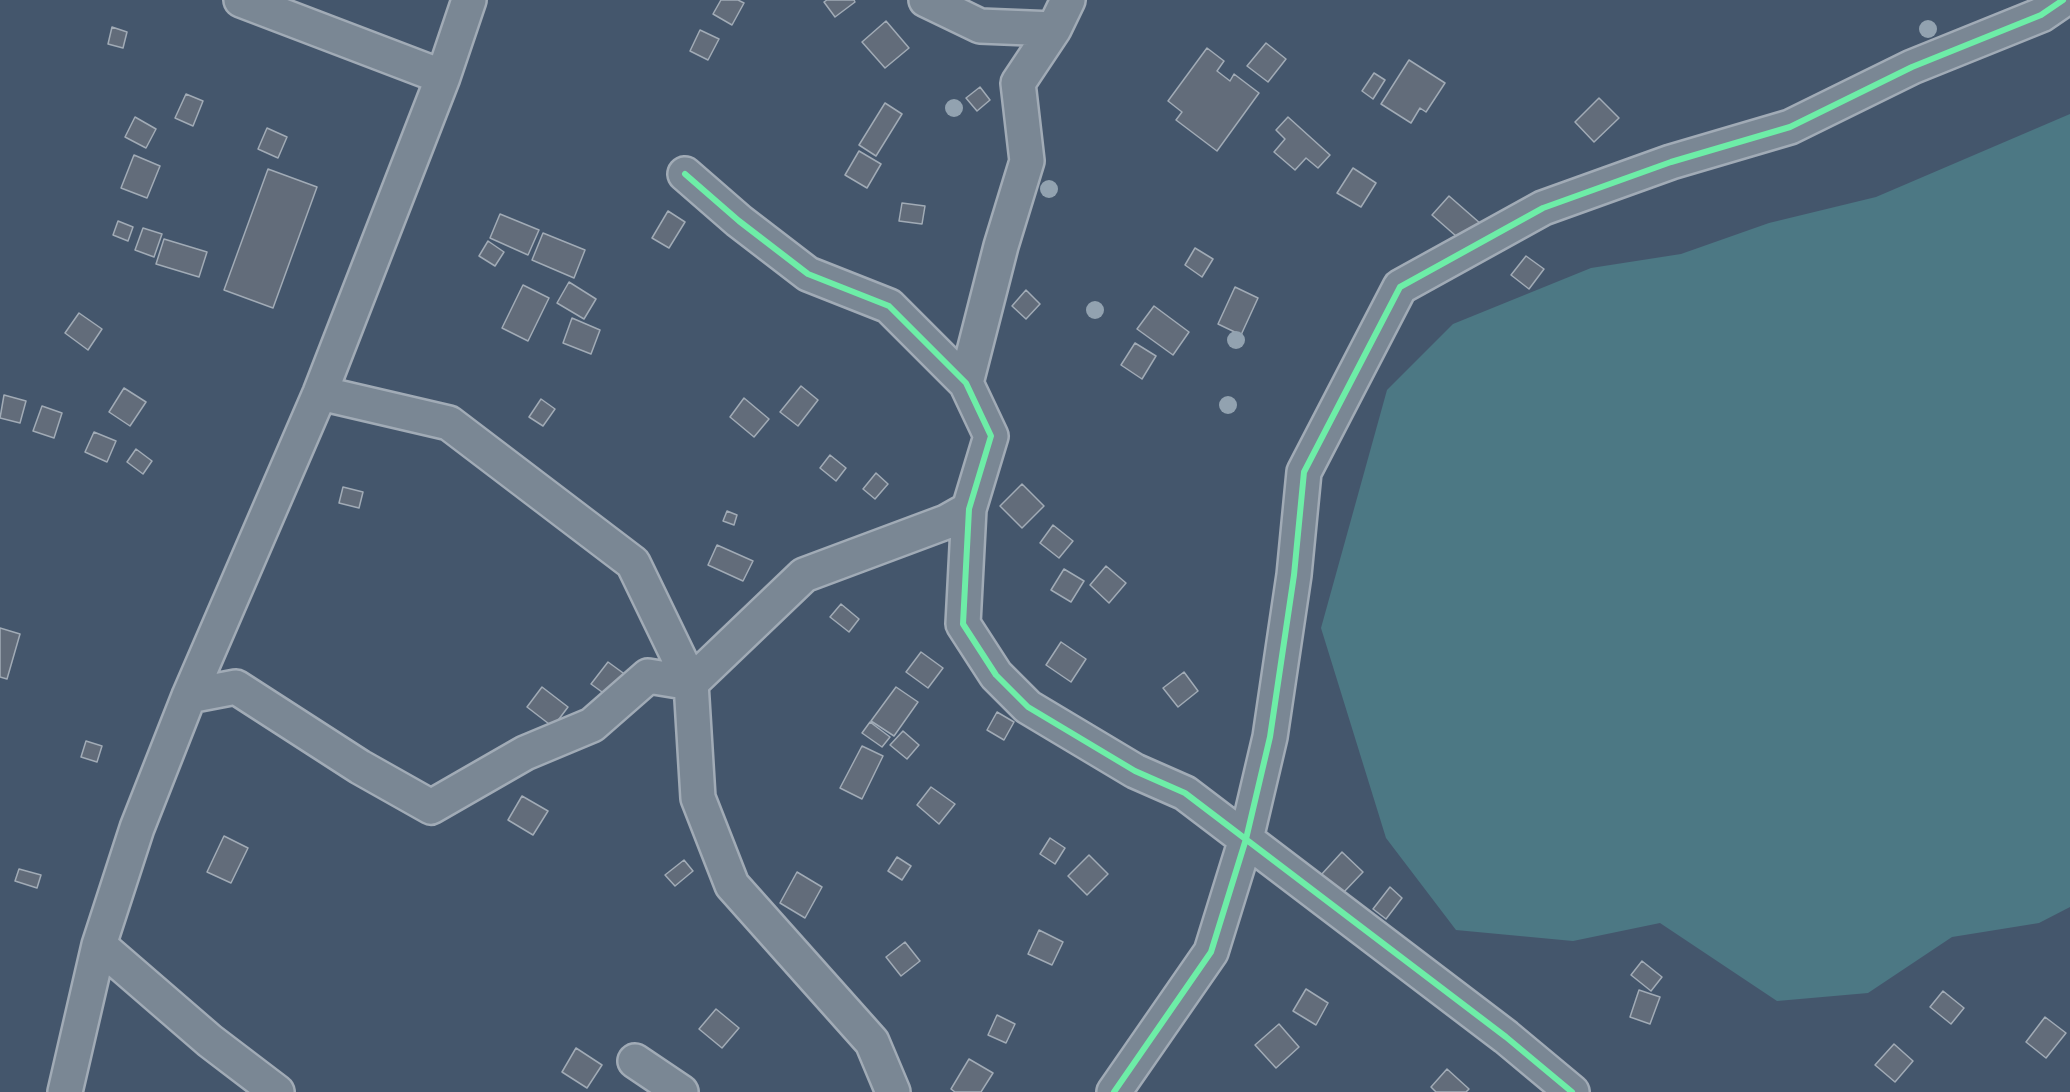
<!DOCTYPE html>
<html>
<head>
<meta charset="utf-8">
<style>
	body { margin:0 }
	canvas { display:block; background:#44566c }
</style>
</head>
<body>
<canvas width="2070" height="1092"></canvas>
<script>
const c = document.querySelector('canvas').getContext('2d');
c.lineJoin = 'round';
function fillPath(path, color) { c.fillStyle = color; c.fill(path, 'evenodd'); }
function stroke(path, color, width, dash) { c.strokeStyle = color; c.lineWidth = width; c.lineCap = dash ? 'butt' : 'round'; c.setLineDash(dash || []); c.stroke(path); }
fillPath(new Path2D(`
	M2070 114V907L2039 923 1952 937 1868 993 1777 1001 1660 923 1573 941 1456 930 1386 838 1321 628 1387 390 1453 324 1591 268 1681 254 1769 223 1876 197Z`), '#4c7884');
const building = new Path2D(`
	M721 0H738L744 3 732 25 713 14Z
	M827 0H854L855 2 835 17 824 2Z
	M886 21 909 48 885 68 862 42Z
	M112 27 127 32 123 48 108 44Z
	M700 30 719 39 708 60 690 51Z
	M1266 43 1286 59 1268 82 1247 66Z
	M1207 48 1224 61 1217 71 1230 81 1234 74 1259 93 1217 151 1176 120 1182 112 1168 101Z
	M1409 60 1445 83 1426 112 1420 108 1411 123 1381 104Z
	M1374 73 1385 80 1373 99 1362 91Z
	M980 87 990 100 977 111 966 98Z
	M186 94 203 101 193 126 175 118Z
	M1599 98 1619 118 1594 142 1575 122Z
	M885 103 902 114 876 156 859 145Z
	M135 117 156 129 146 148 125 137Z
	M1288 117 1330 155 1318 168 1306 158 1295 170 1274 152 1285 139 1276 130Z
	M267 128 287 137 278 158 258 149Z
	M859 151 881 164 867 188 845 175Z
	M134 155 160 166 147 198 121 188Z
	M1353 168 1376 183 1361 207 1337 193Z
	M268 169 317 187 273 308 224 290Z
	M1449 196 1481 224 1464 243 1432 215Z
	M902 203 925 206 922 224 899 221Z
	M668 211 685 222 669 248 652 238Z
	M500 214 539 230 528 255 490 238Z
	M118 221 133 227 128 241 113 235Z
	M143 228 162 234 154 257 135 250Z
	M543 233 585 250 574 278 532 260Z
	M164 239 207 252 199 277 156 264Z
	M488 241 504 252 495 266 479 256Z
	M1195 248 1213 259 1202 277 1185 265Z
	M1526 256 1544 269 1529 289 1511 275Z
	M569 282 596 299 584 319 557 303Z
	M523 285 549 298 528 341 502 328Z
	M1235 287 1258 298 1241 335 1218 324Z
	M1026 290 1040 304 1026 319 1012 306Z
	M1154 306 1189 332 1173 355 1137 329Z
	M79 313 102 329 88 350 65 333Z
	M572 318 600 330 591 354 563 343Z
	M1135 343 1156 356 1142 379 1121 365Z
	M801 386 818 400 798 426 780 412Z
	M124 388 146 402 130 426 109 412Z
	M4 395 26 401 20 423 0 418Z
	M744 398 769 419 754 437 730 417Z
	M541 399 555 409 543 426 529 417Z
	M42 406 62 413 54 438 33 431Z
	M94 432 116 441 107 462 85 452Z
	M136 449 152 461 143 474 127 462Z
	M830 455 846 468 836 481 820 468Z
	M876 473 888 484 875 499 863 489Z
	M1022 484 1044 506 1022 528 1000 506Z
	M343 487 363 492 359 508 339 503Z
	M727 511 737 515 734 525 723 521Z
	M1053 525 1073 541 1059 558 1040 543Z
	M717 545 753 561 743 581 708 565Z
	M1106 566 1126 583 1109 603 1090 585Z
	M1064 569 1084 581 1071 602 1051 590Z
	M841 604 859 619 849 632 830 617Z
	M0 628 20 634 7 679 0 677Z
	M1061 642 1086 659 1071 682 1046 665Z
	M921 652 943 668 928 688 906 672Z
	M608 662 630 678 613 700 591 684Z
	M1184 672 1198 691 1178 707 1163 688Z
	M542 687 568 707 553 727 527 707Z
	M896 687 918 702 894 736 871 721Z
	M997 712 1014 722 1004 740 987 730Z
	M870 722 890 737 882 747 862 733Z
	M903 731 919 745 907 759 890 745Z
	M86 741 102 746 97 762 81 757Z
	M862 746 883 756 862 799 840 788Z
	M931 787 955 804 939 824 917 805Z
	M522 796 548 811 533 835 508 820Z
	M224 836 248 848 231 883 207 872Z
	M1050 838 1065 848 1055 864 1040 854Z
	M1342 852 1363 872 1342 894 1321 875Z
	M1089 855 1108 874 1087 895 1068 876Z
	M897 857 911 866 902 880 888 871Z
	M684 860 693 871 675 886 665 875Z
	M19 869 41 875 37 888 15 881Z
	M797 872 822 887 805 918 780 903Z
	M1390 887 1402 898 1386 919 1373 909Z
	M1039 930 1063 942 1052 965 1028 954Z
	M905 942 920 961 901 976 886 957Z
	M1642 961 1662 977 1651 991 1631 975Z
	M1306 989 1328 1003 1316 1025 1293 1011Z
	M1639 990 1660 997 1650 1024 1630 1017Z
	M1943 991 1964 1008 1951 1024 1930 1007Z
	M716 1009 739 1028 722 1048 699 1029Z
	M997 1015 1015 1024 1006 1043 988 1035Z
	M2045 1017 2066 1033 2046 1058 2026 1042Z
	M1279 1024 1299 1047 1276 1068 1255 1045Z
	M1894 1044 1913 1061 1895 1082 1875 1065Z
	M576 1048 602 1065 587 1088 562 1072Z
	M969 1059 993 1073 981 1092H955L951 1089Z
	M1447 1069 1469 1089 1466 1092H1436L1431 1087Z`);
fillPath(building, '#626c7a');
stroke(building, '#a1abb6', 1.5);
const minor = new Path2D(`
	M241 0 443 77
	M926 0 980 26 1054 29 1068 0
	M685 174 739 221 808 274 889 306 966 383 991 436 969 509 963 624 996 675 1028 707 1135 771 1185 793 1506 1037 1572 1092
	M966 383 1001 246 1027 161 1018 83 1054 29
	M320 393 449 423 633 563 691 683 698 798 732 885 872 1042 893 1092
	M189 696 236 687 360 767 431 807 525 753 592 725 648 676 691 683 804 575 946 522 969 509
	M99 945 210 1041 277 1092
	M635 1061 681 1092
	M65 1092 99 945 137 828 189 696 320 393 443 77 469 0
	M1114 1092 1211 952 1246 839 1270 737 1294 575 1304 472 1400 287 1543 208 1671 162 1790 127 1912 67 2041 15 2063 0`);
stroke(minor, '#a1abb6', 38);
stroke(minor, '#7a8794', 33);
stroke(new Path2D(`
	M685 174 739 221 808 274 889 306 966 383 991 436 969 509 963 624 996 675 1028 707 1135 771 1185 793 1506 1037 1572 1092
	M1114 1092 1211 952 1246 839 1270 737 1294 575 1304 472 1400 287 1543 208 1671 162 1790 127 1912 67 2041 15 2063 0`), '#6deda7', 6);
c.fillStyle = '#92a2b0';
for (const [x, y] of [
	[1928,29],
	[954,108],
	[1049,189],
	[1095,310],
	[1236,340],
	[1228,405]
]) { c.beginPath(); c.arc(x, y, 9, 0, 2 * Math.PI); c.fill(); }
</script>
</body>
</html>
